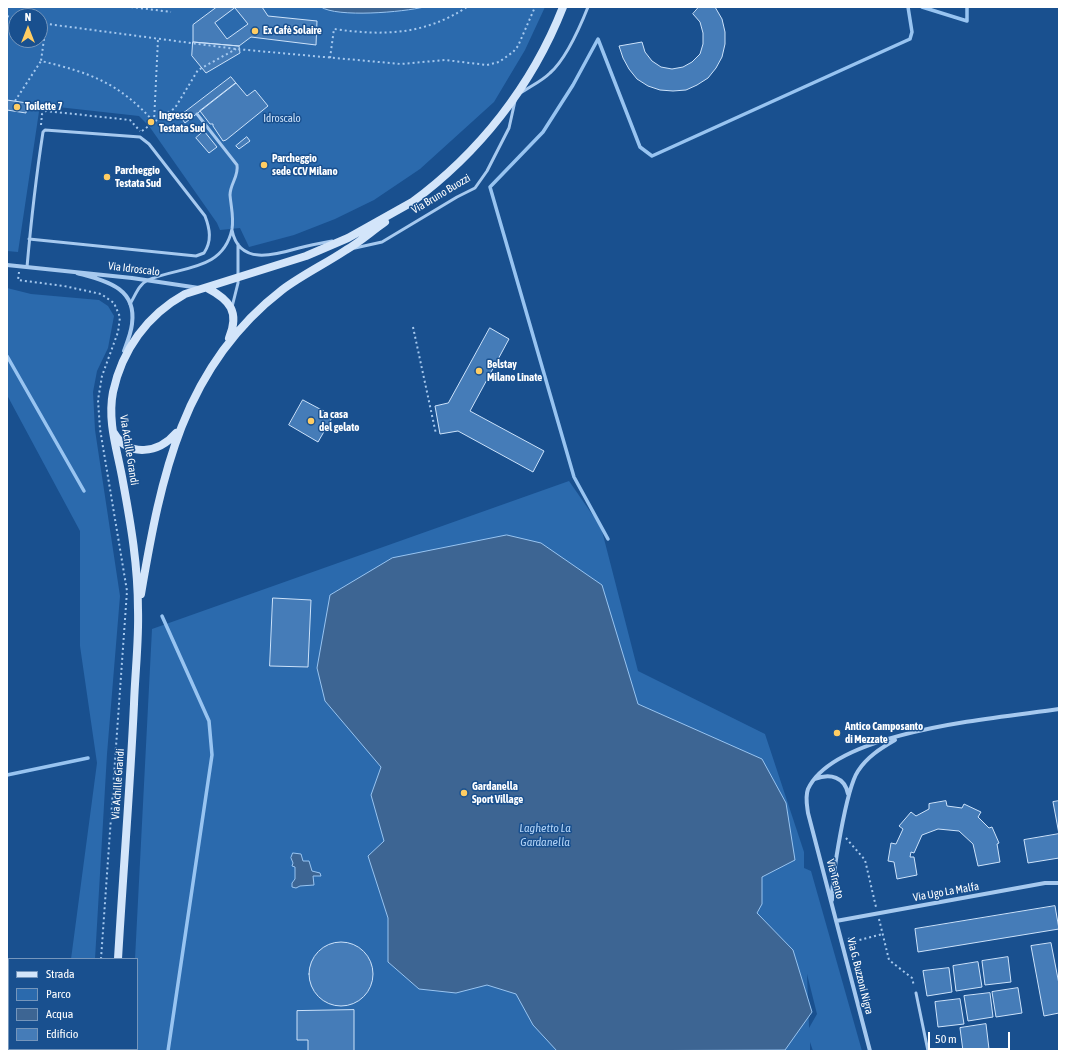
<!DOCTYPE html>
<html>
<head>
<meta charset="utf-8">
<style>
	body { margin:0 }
	#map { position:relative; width:1066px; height:1058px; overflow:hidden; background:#19508f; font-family:"Asap Condensed",sans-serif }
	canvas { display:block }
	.frame { position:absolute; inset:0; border:8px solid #fff; pointer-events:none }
	.legend { position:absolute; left:8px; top:958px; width:130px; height:92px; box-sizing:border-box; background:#19508f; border:1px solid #7596bc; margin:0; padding:5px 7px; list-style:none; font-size:12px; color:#fff }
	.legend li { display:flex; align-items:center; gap:8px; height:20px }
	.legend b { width:20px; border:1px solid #7596bc }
	.north { position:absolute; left:8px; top:8px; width:40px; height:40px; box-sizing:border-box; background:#19508f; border:1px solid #7596bc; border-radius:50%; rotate:0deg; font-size:11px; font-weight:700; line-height:16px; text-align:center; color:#fff }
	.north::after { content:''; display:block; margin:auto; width:14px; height:18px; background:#ffcd63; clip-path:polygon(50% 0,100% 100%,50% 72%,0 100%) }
	.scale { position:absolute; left:928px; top:1032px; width:82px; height:18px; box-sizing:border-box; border:2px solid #fff; border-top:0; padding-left:5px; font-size:12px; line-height:14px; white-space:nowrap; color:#fff; -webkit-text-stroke:3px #19508f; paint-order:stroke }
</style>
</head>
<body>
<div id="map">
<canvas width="1066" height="1058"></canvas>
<div class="frame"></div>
<ul class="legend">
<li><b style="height:5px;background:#d3e5fa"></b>Strada</li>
<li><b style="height:11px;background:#2b6aad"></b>Parco</li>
<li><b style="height:11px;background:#3d6593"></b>Acqua</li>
<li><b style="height:11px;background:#457cb8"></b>Edificio</li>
</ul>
<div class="north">N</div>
<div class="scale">50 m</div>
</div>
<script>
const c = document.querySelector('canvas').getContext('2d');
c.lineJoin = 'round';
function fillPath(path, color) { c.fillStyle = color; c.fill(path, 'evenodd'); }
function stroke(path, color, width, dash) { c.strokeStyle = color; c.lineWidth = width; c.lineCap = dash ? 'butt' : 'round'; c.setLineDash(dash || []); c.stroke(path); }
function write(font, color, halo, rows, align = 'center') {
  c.font = font + ' "Asap Condensed",sans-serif'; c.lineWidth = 3; c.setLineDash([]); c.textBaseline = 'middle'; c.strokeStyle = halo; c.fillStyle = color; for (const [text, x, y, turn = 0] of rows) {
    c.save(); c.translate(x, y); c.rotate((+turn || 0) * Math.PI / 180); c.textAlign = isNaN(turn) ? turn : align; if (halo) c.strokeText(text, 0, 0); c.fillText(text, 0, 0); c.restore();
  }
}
fillPath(new Path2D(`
	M7 7H545L525 50 494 102 420 169 374 200 335 219 294 235 249 247 240 228 220 230 217 223 149 126 139 116 40 105 18 252 7 251ZM16 16H40V40H16Z
	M7 288 31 294 99 300 108 306 114 316 108 348 97 371 93 392 95 430 120 596 107 754 95 959H71L97 763 80 646V531L7 395Z
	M569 481 601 527 638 671 765 734 804 852V868L811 871 862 1051H813L810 1042V1051H132V1049H137V959H135L152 629ZM807 974 817 1014 809 1028V1027Z`), '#2b6aad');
const water = new Path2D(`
	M321 7H424C404 12 337 18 321 7Z
	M507 535 541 543 602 585 638 704 762 759 786 803 795 860 762 877V904L757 913 793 950 812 1012 785 1050 557 1051 533 1025 516 994 487 985 456 993 419 989 388 962V918L368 856 384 841 371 795 381 767 325 701 317 668 330 595 392 558Z
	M293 853 301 854 303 861H309L312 871 320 873 321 876H313L314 885 300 886 296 888 292 887V883L295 879V867L292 866 293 863 291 858Z`);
fillPath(water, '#3d6593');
stroke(water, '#98c4f1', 1);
stroke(new Path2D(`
	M922 7 967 21V7
	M7 356 84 491
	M608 539 574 477 490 187 543 132 573 85 598 39 640 147 652 156 910 39 912 32 908 7
	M162 616 209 721 212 755 168 1051
	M7 775 88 758`), '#98c4f1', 3.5);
const building = new Path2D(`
	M217 7H262L268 16 317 21 316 45 251 37 239 46 193 42V25Z
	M699 7H715L722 19 725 32V44L722 57 716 68 708 78 697 85 686 90 673 91 660 90 648 86 637 79 629 69 623 58 619 46 642 42 645 52 652 61 661 67 672 69 683 67 692 62 700 54 703 44V33L700 22 693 14Z
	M235 8 248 24 227 39 215 23Z
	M193 42 239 46 240 53 206 73 192 56Z
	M231 77 236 83 185 123 180 116Z
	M236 83 247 96 255 90 268 106 226 140 223 141 213 126V124H210L200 111Z
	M7 100 27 103 26 113 7 110Z
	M204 131 217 147 209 153 196 138Z
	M247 137 250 141 239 149 236 146Z
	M490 328 509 339 470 411 544 451 533 472 458 431 440 434 435 406 448 403Z
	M303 400 333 416 318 442 289 425Z
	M273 598 311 600 308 667 270 666Z
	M946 801 947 806 962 808 964 804 981 812 978 817 989 828 992 827 999 843 997 844 1000 862 978 866 973 844 959 831 938 829 922 835 914 853 911 852 910 857H914L917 875 897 879 894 862 888 861 891 843 896 844 903 829 899 826 911 812 916 816 929 809V804Z
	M1059 801V834L1053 802Z
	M1059 834V858L1028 863 1024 840Z
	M1055 906 1059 929 918 952 915 929Z
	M309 974a32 32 0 1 1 64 0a32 32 0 1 1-64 0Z
	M1051 943 1059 984V1013L1044 1016 1031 946Z
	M1008 957 1011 982 985 985 982 961Z
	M978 962 982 987 956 991 953 966Z
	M949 968 952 992 927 996 923 971Z
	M1018 988 1022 1013 996 1017 992 992Z
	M990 993 993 1017 968 1021 964 996Z
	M960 999 964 1024 938 1027 935 1002Z
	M354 1010V1051H308V1040H297V1011Z
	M986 1024 989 1049 963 1051 960 1028Z`);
fillPath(building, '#457cb8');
stroke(building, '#cce2fa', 1);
stroke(new Path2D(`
	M131 7 171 12
	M7 16 16 19
	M40 23 236 49 401 64 445 60 487 65 499 62 513 52 518 46 535 7
	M46 24 41 61C91 73 119 83 154 122L175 108 198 70 236 49
	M330 58 334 29C384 36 424 35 467 7
	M15 101 41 61
	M41 125 42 114 46 111 130 120 140 131
	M142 131 154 122 158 39
	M19 272 18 280 64 286 101 294 114 303 120 317 118 332 102 376 98 400 100 429 127 591 101 959
	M413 327 436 434
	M846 838 865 860 876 907
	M879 919 889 960 912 978 914 986
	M848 939 851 938 852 942 883 934
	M95 1051V1049`), '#a6c9ef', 2, [2, 3]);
stroke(new Path2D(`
	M522 92C531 86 542 81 550 73 566 59 580 27 588 7
	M232 230C239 266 275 255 299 248 310 245 321 243 332 241
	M355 248 382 242 457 197 475 188 487 171 509 128 515 101
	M27 267C31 222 36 177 43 132L45 130 140 137 149 144 205 216C210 229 212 241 204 253L196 256 29 239
	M130 304C135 296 139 284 148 280 180 266 223 272 232 229 234 217 231 207 230 195 230 184 239 176 237 165L197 114
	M232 307 238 283V244
	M916 993 928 1051
	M86 1051V1049`), '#a6c9ef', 3);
stroke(new Path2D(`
	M7 265 132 278 199 288
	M77 273C105 281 137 287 132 324 131 333 127 343 124 351
	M815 779C830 773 845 777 848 794
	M832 900C832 876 846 789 858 771 867 757 881 748 895 740
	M836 921 1045 883H1059
	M870 1051 808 813C807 805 805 797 808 789 835 730 1001 718 1059 709`), '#a6c9ef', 4);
stroke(new Path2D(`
	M411 203C479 153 532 86 563 7
	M207 288C230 300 240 312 229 338
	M114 433C129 458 159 453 176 433
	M141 594C161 477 182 367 282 290 302 275 325 264 346 250 360 242 372 231 385 222
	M118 959C123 874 130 789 134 704 135 673 139 641 138 610 138 566 131 525 123 482 118 452 107 423 113 392 122 350 147 315 185 294L306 256 348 238 414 201
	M111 1051 112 1049`), '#d3e5fa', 8);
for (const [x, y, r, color] of [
	[255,31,4,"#ffcd63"],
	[17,107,4,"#ffcd63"],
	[151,122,4,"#ffcd63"],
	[264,165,4,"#ffcd63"],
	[107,177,4,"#ffcd63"],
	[479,371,4,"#ffcd63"],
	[311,421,4,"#ffcd63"],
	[837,733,4,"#ffcd63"],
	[464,793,4,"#ffcd63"]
]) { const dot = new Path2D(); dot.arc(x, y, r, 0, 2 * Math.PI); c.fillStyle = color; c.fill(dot); stroke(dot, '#19508f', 1.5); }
write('bold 11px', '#fff', '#19508f', [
	["Ex Cafè Solaire",263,31],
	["Toilette 7",25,107],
	["Ingresso",159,116],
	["Testata Sud",159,129],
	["Parcheggio",272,159],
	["sede CCV Milano",272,172],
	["Parcheggio",115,171],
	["Testata Sud",115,184],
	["Belstay",487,365],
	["Milano Linate",487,378],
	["La casa",319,415],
	["del gelato",319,428],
	["Antico Camposanto",845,727],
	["di Mezzate",845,740],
	["Gardanella",472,787],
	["Sport Village",472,800]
], 'left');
write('11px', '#cce2fa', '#19508f', [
	["Idroscalo",282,119]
]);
write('11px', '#fff', '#19508f', [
	["Via Bruno Buozzi",441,194,-31],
	["Via Idroscalo",134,269,7],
	["Via Achille Grandi",129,450,81],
	["Via Achille Grandi",118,784,-86],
	["Via Trento",835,879,75],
	["Via Ugo La Malfa",946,892,-10],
	["Via G. Buzzoni Nigra",860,976,76]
]);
write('italic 12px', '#b2d3f6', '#19508f', [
	["Laghetto La",545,828],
	["Gardanella",545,842]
]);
</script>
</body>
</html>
